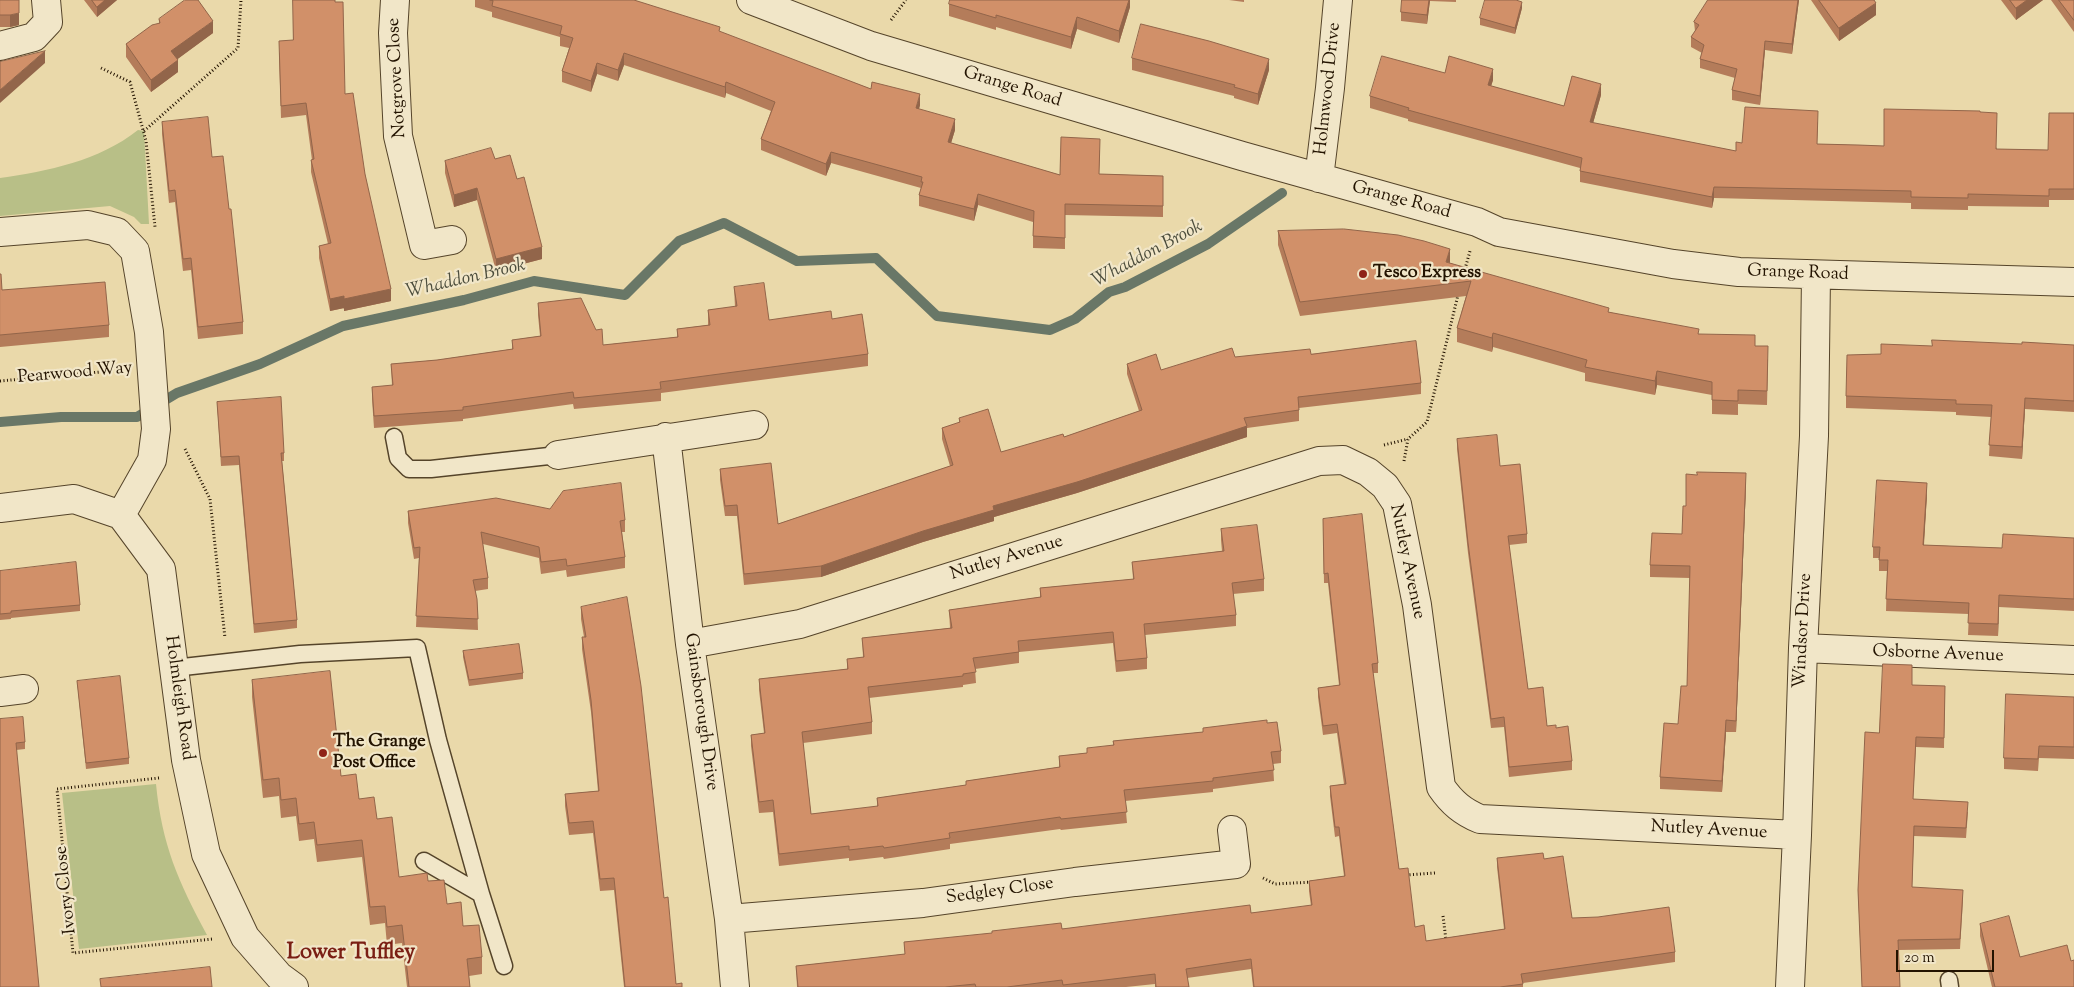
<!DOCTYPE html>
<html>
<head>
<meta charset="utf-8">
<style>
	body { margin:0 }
	#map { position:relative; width:2074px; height:987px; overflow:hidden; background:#ead9aa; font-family:"Sorts Mill Goudy",serif }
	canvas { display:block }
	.scale { position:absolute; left:1896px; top:950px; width:98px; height:22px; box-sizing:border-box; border:2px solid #231300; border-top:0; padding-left:6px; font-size:15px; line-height:18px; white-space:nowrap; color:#231300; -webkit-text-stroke:4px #f1e6c8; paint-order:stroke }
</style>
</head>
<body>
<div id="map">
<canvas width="2074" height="987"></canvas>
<div class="scale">20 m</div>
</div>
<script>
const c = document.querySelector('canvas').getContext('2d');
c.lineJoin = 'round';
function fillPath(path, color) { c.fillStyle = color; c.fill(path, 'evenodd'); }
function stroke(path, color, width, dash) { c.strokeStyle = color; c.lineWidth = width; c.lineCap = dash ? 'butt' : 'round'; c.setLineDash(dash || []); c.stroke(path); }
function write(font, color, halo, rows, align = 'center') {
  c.font = font + ' "Sorts Mill Goudy",serif'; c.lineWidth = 4.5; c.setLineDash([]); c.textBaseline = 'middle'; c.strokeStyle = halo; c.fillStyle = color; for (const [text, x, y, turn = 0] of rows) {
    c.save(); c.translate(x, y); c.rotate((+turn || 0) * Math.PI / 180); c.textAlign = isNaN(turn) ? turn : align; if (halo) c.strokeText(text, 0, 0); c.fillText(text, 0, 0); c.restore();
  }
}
fillPath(new Path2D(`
	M138 130 144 131 149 224H141L134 217 110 206 0 216V178C48 171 99 161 138 130Z
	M156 784C162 845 178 881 207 935L79 949 62 793Z`), '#b8bf87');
stroke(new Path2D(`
	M0 422 61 417H137L177 393 260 364 343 326 464 300 534 281 625 295 679 241 724 223 797 261 876 258 937 316 1050 330 1075 319 1109 292 1125 287 1208 244 1282 193`), '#697767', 10);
const service = new Path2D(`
	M394 437 398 458 409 469H431L558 455
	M174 668 300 654 417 648 438 740 481 894
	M424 861 481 894 504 966
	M1949 980 1950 987`);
const minor = new Path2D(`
	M395 0 393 33 398 136 424 245 452 240
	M751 0 871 46 1242 156 1477 222 1499 232 1673 264 1739 272 2074 282
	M0 46 34 37 48 22 46 0
	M1319 178 1330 88 1338 0
	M0 232 88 225 117 232 135 251 149 332 156 429 152 460 121 515
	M666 437 690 644 729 919 735 987
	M558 455 754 425
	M0 508 74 499 121 515 161 569 186 760 206 854 245 937 279 976 294 987
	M690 644 800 624 1319 461 1343 460 1368 472 1385 486 1397 504 1417 605 1441 787C1452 803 1463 812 1480 819L1797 835
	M1803 648 2074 660
	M0 692 24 689
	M729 919 923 903 1075 882 1236 864 1232 830
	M1790 987 1797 835 1803 648 1814 436 1816 275`);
stroke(service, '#55442a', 19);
stroke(minor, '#55442a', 30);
stroke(new Path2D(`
	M891 20 906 0
	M101 68 130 82 146 141 155 227
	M144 131 238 48 241 0
	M1465 269 1470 251
	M0 381 123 370
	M1384 445 1408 439
	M185 449 210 499 225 638
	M1404 461 1408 439 1427 422 1458 295
	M159 778 57 789 73 953 213 939
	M1406 875 1435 873
	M1263 878 1275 884 1313 882
	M1443 916 1446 940`), '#231300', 3, [1, 2.5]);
stroke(service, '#f1e6c8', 16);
stroke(minor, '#f1e6c8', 28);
fillPath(new Path2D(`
	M0 0 19 25 10 27H0Z
	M84 0H117L97 17Z
	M475 0H634L871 89 920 105 919 109 955 130 951 143 1060 175 1100 150 1099 174 1163 176V217L1065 215V249L1033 248V222L978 205 974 221 919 206V195L921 188 831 163 826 176 761 150V139L771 111 726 93 725 98 624 65 618 81 597 74 591 92 562 82V71L569 48 560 46V37L492 17V12L475 7Z
	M1130 0V7L1119 43 1077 29 1071 49 996 27V30L949 16V4Z
	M1229 0H1244V2Z
	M1402 0H1456V2L1430 1 1427 24 1401 21V12Z
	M1708 0H1799L1792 54 1765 50 1760 105 1732 100V90L1735 78 1700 68V59L1702 53 1691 47V37L1695 31 1694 22Z
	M1811 0H1874L1876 15 1839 41Z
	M2001 0H2043L2016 20Z
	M2051 0H2074V32Z
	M1522 8 1515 34 1480 25V18Z
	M159 19 213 33 177 59 178 72 151 92 126 57V44L159 23Z
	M293 40 345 94 365 174 391 301 344 311V308L330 311 319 258V246L328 244 311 172V160H312L306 115 281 118 279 53Z
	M1132 58 1269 70 1258 105 1234 98V96L1132 70Z
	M1445 73 1493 80 1491 86 1564 106 1601 95 1593 123 1736 151 1742 143 1818 122 1817 144 1884 146 1980 112 1997 149 2048 150 2074 113V200H2049V207L1968 206V210L1911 209V203L1714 198 1712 208 1580 182V168L1408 121V119L1370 108V96Z
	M162 122 212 157 229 209 243 322V334L198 339 191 270 183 271 175 202 169 203 162 134Z
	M495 159 517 179 542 259 496 271 477 200 454 207 445 173V161Z
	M1278 231 1450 263 1609 312 1699 334 1755 346 1768 360 1767 405 1738 404V415L1712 414V395L1657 385 1655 395 1585 381V373L1493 347 1492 352 1457 342V328L1466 296 1300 316 1278 245Z
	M0 274 2 290 109 325V337L0 347Z
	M734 287 769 320 832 319 868 354V366L661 393V401L574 409 573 404 463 419V421L374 428 372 399V387L392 386 391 364 437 360 512 349V340L540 336 538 315V303L603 345 677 337V329L708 325V310L735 307Z
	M2022 344 2074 345V412L2025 409 2022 459 1989 456 1991 417 1956 415V412L1846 408V396L1881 354 1932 346Z
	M1311 354 1421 383V394L1299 408V421L1247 428V437L1077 493 994 517V521L923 542 821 577 744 585 737 516H725L720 480V469L778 524 950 466 942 439V428L959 423V418L1001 452 1064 437 1139 411 1127 374V364L1161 370 1235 357Z
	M217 402 284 453V461H282L297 620V628L254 633 239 465 221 466Z
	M1457 439 1500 466 1527 534V543L1509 545 1528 689 1547 726 1556 728 1572 761V770L1509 777 1504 727 1491 728 1468 553 1457 449Z
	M1746 485 1736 732H1726L1722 792 1660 789V777L1678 724 1687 686 1690 578 1650 577V565L1682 534 1686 506Z
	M1927 494 1924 545 2002 548 2074 538V611L1999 607 1998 636 1968 635 1969 614 1886 611 1887 571H1879V558H1873V547Z
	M550 509 625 520V532H622L625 557V568L567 577 566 570 541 574 539 558 483 544 488 578V589L475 591 477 599 478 630 416 627 419 558 414 559 408 523V511Z
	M1323 519 1378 663V673H1373L1399 869 1415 927 1426 941 1504 929 1497 867V858L1544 859 1572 918 1675 952V962L1523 983V987H1253L1251 969 1187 978 1189 987H1155V984L1126 987H797L796 966 905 954 904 942 1251 913 1311 906 1309 891V881L1344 876 1339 836 1335 837 1330 796V786L1344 784 1337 733 1323 735 1318 697V688L1339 685 1328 583H1324Z
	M1221 529 1264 579V591L1233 594 1236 615V626L1145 635 1147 658V669L1116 672 1113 643 1019 652V663L975 669 976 683 963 685V687L869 698 872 722V734L803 743 811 814 877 807V798L966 785V781L1059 767V756L1087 753 1113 745V741L1203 732 1267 723 1281 751V763L1273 764 1274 781 1213 789V792L1125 801 1127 823 1061 830 1060 829 950 844V849L884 859 883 857 849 861V858L779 866 773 812 759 813 751 746V735L764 733 759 690V679L847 669V659L863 657 862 638 950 628 949 610 1040 597V588L1133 579 1132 562 1222 551 1221 540Z
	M0 571 80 605V611L11 618V619L0 620Z
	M581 607 664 898 676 984 682 987H624L614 890 600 891 593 833 569 835 565 806V794L598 791 591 712 582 649V637H584L581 619Z
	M463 651 523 673V679L469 686 463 657Z
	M252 680 341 776 359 799 377 819 399 877 428 881 447 904 463 926 482 957V974L469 976 470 987H407L402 943 387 945 385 923 370 925 362 857 317 862 314 839 299 841 296 816 281 818 279 796 263 798 252 697Z
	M77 681 129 758V764L86 769Z
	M1912 685 1945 686 1944 748 1916 747 1913 799 1968 812 1966 838 1914 836 1912 887 1963 900 1960 949 1898 950 1900 987H1862L1858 890 1879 733Z
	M2074 697V759L2039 758 2038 771 2004 769V758Z
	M0 719 25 742V749L16 750Z
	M1980 924 2020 957 2074 987H1992L1980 936Z`), '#b47c5a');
fillPath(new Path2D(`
	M105 0H117L97 17V7Z
	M1129 0H1130V7L1119 43V31Z
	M1429 0H1430L1427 24V15Z
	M1798 0H1799L1792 54V44Z
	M2027 0H2043L2016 20V8Z
	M1522 2V8L1515 34V28Z
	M1876 3V15L1839 41V28Z
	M19 13V25L10 27V15Z
	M1077 17V29L1071 49V37Z
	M213 21V33L171 64V51Z
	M1765 41V50L1760 105V96Z
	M45 51V63L0 103V90Z
	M624 53V65L618 81V70Z
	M1269 59V70L1258 105V94Z
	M178 60V72L151 92V80Z
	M597 63V74L591 92V81Z
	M1493 69V80L1488 96V85Z
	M726 82V93L725 98V87Z
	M1601 84V95L1590 134V122Z
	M920 94V105L916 119V108Z
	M955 119V130L948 153V142Z
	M831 152V163L826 176V164Z
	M1714 187V198L1712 208V197Z
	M477 188V200L454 207V195Z
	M978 194V205L974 221V209Z
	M542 247V259L496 271V259Z
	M1450 249V263L1446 262Z
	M391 289V301L344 311V299Z
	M344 296V308L330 311V299Z
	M1493 333V347L1492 352V338Z
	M1657 371V385L1655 395V381Z
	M2025 398V409L2022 459V447Z
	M1247 426V437L1077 493 994 517V521L923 542 821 577V566L923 531 993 506Z
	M1746 473V485L1736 732V721Z
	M1927 483V494L1923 556V545Z
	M1999 595V607L1998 636V624Z
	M1726 720V732L1722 792V781Z`), '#92654a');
const building = new Path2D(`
	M0 0H19V13L10 15H0Z
	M92 0H105L97 7Z
	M185 0H198L213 21 171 51 178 60 151 80 126 44 152 25 160 23 159 19Z
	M293 0H335V2H343L345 94 353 93 365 174 391 289 344 299V296L330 299 319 246 331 243 311 160 314 159 306 103 281 106 279 41 293 40Z
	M490 0H634L720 27 719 31 871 89 872 82 920 94 916 108 955 119 948 142 1060 175 1061 137 1100 139 1099 174 1163 176V206L1065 204V238L1033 236 1034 211 978 194 974 209 919 195 923 182H921L922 177 831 152 826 164 761 139 775 102 726 82 725 87 624 53 618 70 597 63 591 81 562 71 573 38 560 34 562 26 492 6 493 1Z
	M950 0H1129L1119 31 1077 17 1071 37 996 15V18L949 4Z
	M1402 0H1429L1427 15 1401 12Z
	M1485 0H1516L1522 2 1515 28 1480 18Z
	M1708 0H1798L1792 44 1765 41 1760 96 1732 90 1737 69 1700 59 1704 45 1691 37 1699 25 1694 22Z
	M1819 0H1874L1876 3 1839 28Z
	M2010 0H2027L2016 8Z
	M2059 0H2074V20Z
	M1141 24 1209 41 1269 59 1258 94 1234 87 1235 85 1132 58Z
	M45 51 0 90V62Z
	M1382 56 1445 73 1449 56 1493 69 1488 85 1564 106 1572 76 1601 84 1590 122 1736 151V142L1742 143 1745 107 1818 111 1817 144 1858 145 1884 146V109L1980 111V112L1997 113 1996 149 2048 150 2049 113H2074V189H2049V196L1968 194V198L1911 197V191L1714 187 1712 197 1580 171 1582 158 1408 110 1409 108 1370 96Z
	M208 117 212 157 223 156 229 209H231L243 322 198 327 191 258 183 259 175 190 169 191 162 122Z
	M491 148 495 159 510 155 517 179 524 177 542 247 496 259 477 188 454 195 445 161Z
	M1344 229 1398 235 1424 241 1450 249 1446 262 1609 308 1608 312 1699 329 1698 334 1755 335V346H1768L1767 391 1738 390V401L1712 400V382L1657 371 1655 381 1585 367 1587 360 1493 333 1492 338 1457 328 1471 281 1300 302 1278 231Z
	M0 274H1L2 290 105 282 109 325 0 335Z
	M764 283 769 320 831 311 832 319 862 314 868 354 660 382 661 389 574 398 573 392 463 407V410L374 416 372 387 393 385 391 364 437 360 513 349 512 340 541 336 538 303 581 298 596 330 602 329 603 345 678 337 677 329 710 325 708 310 737 306 734 287Z
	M1932 340 2022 344V342L2074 345V401L2025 398 2022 447 1989 445 1992 405 1956 404V400L1846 396 1847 355 1881 354V344L1932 346Z
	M1416 341 1421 383 1298 397 1299 410 1244 418 1247 426 1077 482 993 506 994 510 923 531 821 566 744 574 737 505 725 506 720 469 771 463 778 524 953 465 942 428 960 422 959 418 988 409 1001 452 1063 434 1064 437 1142 410 1127 364 1156 354 1161 370 1232 348 1235 357 1310 349 1311 354Z
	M281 397 284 453H281L297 620 254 624 239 456 221 457 217 402Z
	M1497 435 1500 466 1520 464 1527 534 1508 536 1528 689 1543 687 1547 726 1556 725V728L1568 726 1572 761 1509 767 1504 717 1491 719 1468 543 1457 439Z
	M1697 472 1746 473 1736 721 1726 720 1722 781 1660 777 1664 723 1678 724 1681 686H1687L1690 566 1650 565 1652 533 1682 534 1683 506H1686V474L1697 475Z
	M1877 480 1927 483 1923 545 2002 548 2003 534 2074 538V599L1999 595 1998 624 1968 623 1969 603 1886 599 1888 560H1879L1880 547H1873Z
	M621 483 625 520 620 521 625 557 567 566 566 559 541 562 539 547 481 532 488 578 473 580 477 599 478 619 416 616 420 547 414 548 408 511 496 498 550 509 563 491Z
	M1362 514 1378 663 1372 664 1399 869 1408 868 1415 927 1424 925 1426 941 1505 929 1497 858 1543 853 1544 859 1563 856 1572 918 1598 917 1669 907 1675 952 1521 974 1523 984 1500 987H1254L1251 959 1186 969 1189 987H1156L1155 974 1063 985 1062 980 1007 987H976L975 984 945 987H798L796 966 905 954 904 942 992 933V931L1061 923 1062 929 1250 905 1251 913 1312 905 1309 881 1345 876 1339 827H1335L1330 786 1346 784 1337 724 1323 726 1318 688 1340 685 1328 573 1324 574 1323 519Z
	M1257 525 1264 579 1232 583 1236 615 1144 624 1147 658 1116 661 1113 632 1018 641 1019 652 973 658 976 672 963 674V676L868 687 872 722 802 732 811 814 878 806 877 798 966 785V781L1060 767 1059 756 1087 753V748L1114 745 1113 741 1203 732V728L1267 720V723L1277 722 1281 751 1271 752 1274 770 1213 778V781L1124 790 1127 812 1061 819 1060 817 949 833 950 838 884 848 883 846 849 850V846L779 854 773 800 759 802 751 735 765 733 759 679 848 669 847 659 864 657 862 638 952 628 949 610 1041 597 1040 588 1134 579 1132 562 1224 551 1221 529Z
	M76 562 80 605 11 611V613L0 614V571Z
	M627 597 641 686 664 898 668 897 676 984 682 983V987H625L614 878 600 879 593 821 569 823 565 794 599 791 591 700 582 637H586L581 607Z
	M519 644 523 673 469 680 463 651Z
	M1883 664 1912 665V685L1945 686 1944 738 1916 737 1913 799 1968 802 1966 828 1914 826 1912 887 1963 890 1960 939 1898 940 1900 987H1862L1858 890 1865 732 1879 733Z
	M330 671 341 776 356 774 359 799 374 797 377 819 392 817 399 877 427 873 428 881 444 880 447 904 461 902 463 926 479 925 482 957 467 959 470 987H409L402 925 387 927 385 906 370 907 362 840 317 845 314 822 299 824 296 798 281 800 279 778 263 780 252 680Z
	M120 676 129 758 86 763 77 681Z
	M2006 694 2074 697V747L2039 746 2038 759 2004 758Z
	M23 717 25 742 16 743 39 987H0V719Z
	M2009 916 2020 957 2067 945 2071 961 2074 960V987H1995L1980 924Z
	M210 967 212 987H101L100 979Z`);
fillPath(building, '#d19069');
stroke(building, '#92654a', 1);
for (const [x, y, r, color] of [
	[1363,274,5,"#8f2418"],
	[323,753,5,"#8f2418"]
]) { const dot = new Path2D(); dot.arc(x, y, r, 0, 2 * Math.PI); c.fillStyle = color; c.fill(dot); stroke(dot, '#f1e6c8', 2); }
write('18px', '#231300', '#f1e6c8', [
	["Notgrove Close",398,78,-93],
	["Grange Road",1012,88,17],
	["Holmwood Drive",1329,89,-84],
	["Grange Road",1401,201,15],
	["Grange Road",1798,274,2],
	["Pearwood Way",75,374,-5],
	["Nutley Avenue",1007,559,-17],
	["Nutley Avenue",1406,562,78],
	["Windsor Drive",1804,631,-87],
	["Osborne Avenue",1938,655,2],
	["Holmleigh Road",178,698,82],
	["Gainsborough Drive",700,712,82],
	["Nutley Avenue",1709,831,3],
	["Ivory Close",67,890,-96],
	["Sedgley Close",1000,892,-8]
]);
write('bold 18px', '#231300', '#f1e6c8', [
	["Tesco Express",1373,274],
	["The Grange",333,743],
	["Post Office",333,764]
], 'left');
write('italic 19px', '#4c4d3c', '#f1e6c8', [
	["Whaddon Brook",1148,255,-28],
	["Whaddon Brook",466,280,-13]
]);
write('bold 22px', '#7a1f14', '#f1e6c8', [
	["Lower Tuffley",351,954]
]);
</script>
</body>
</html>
